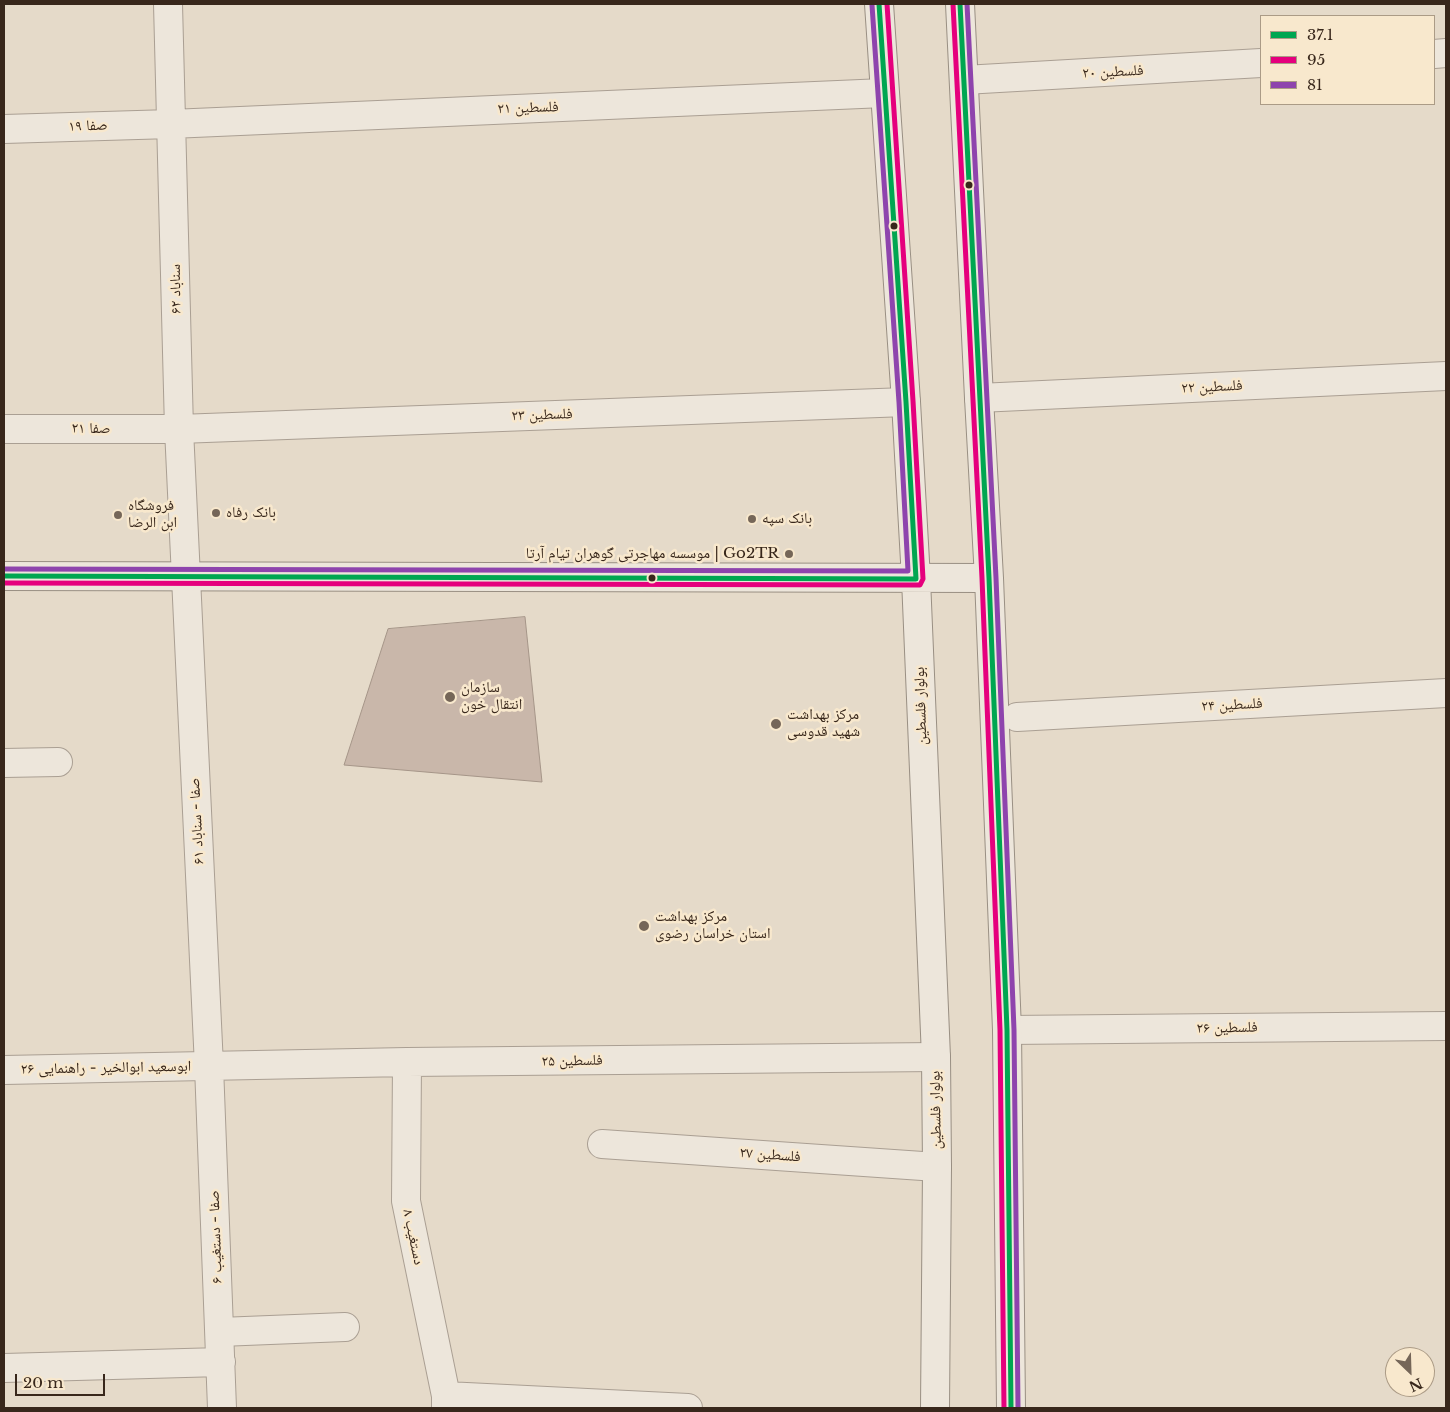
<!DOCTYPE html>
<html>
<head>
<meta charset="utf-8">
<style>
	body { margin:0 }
	#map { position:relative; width:1450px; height:1412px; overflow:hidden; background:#e5dac9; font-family:"Libre Baskerville",serif }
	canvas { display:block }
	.frame { position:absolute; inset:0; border:5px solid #38271b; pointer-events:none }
	.legend { position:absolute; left:1260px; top:15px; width:175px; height:90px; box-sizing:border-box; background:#f8e8cd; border:1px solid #ab9b86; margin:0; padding:6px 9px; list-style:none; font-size:15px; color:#38271b }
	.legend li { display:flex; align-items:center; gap:10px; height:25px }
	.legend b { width:25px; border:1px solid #ab9b86 }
	.north { position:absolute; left:1385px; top:1347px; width:50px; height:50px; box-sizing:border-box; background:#f8e8cd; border:1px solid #ab9b86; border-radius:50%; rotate:156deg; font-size:14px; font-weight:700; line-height:20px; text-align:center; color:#38271b }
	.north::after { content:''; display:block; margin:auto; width:18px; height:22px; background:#756658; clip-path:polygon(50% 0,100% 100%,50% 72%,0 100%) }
	.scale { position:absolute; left:15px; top:1374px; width:90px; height:22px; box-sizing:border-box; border:2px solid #38271b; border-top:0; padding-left:6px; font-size:15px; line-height:18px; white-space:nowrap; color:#38271b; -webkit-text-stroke:4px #f8e8cd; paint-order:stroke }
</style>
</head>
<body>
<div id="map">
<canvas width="1450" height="1412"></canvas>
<div class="frame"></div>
<ul class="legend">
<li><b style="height:6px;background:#00a651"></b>37.1</li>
<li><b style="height:6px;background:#e5007d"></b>95</li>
<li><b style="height:6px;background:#8e44ad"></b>81</li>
</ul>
<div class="north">N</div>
<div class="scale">20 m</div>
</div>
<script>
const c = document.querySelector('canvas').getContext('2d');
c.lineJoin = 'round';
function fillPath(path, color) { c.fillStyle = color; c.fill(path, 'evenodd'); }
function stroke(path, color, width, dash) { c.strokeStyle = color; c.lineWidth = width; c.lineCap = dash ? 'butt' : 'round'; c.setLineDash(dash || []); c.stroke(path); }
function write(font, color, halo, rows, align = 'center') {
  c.font = font + ' "Libre Baskerville","Noto Naskh Arabic",serif'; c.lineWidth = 5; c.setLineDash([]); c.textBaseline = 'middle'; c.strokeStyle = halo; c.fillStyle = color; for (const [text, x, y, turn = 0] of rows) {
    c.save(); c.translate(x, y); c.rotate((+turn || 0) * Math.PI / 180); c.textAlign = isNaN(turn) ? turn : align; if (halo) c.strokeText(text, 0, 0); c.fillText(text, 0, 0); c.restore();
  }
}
const building = new Path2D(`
	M525 617 542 782 344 765 388 629Z`);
fillPath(building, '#c9b7aa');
stroke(building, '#a59588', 1);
const street = new Path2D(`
	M168 4 179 429 209 1066 222 1408
	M1434 54 1446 53
	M964 80 1261 63
	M4 129 171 124 884 93
	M979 398 1446 376
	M4 429H179L906 402
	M1017 717 1446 693
	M4 763 58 762
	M1007 1030 1446 1026
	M407 1062 406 1201 446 1396V1408
	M4 1070 407 1062 936 1057
	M602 1144 937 1167
	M220 1332 345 1327
	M4 1368 221 1362
	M446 1396 688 1408`);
const secondary = new Path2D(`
	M879 4 906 402 916 579 936 1057 937 1167 935 1408
	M960 4 979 398 989 578 1007 1030 1011 1408
	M4 576 989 578`);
stroke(street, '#aa9f93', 30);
stroke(secondary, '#998f83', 30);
stroke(street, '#ede6db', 28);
stroke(secondary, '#ede6db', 28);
stroke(new Path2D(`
	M960 4 989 578 1007 1030 1011 1408
	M4 576 916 579 906 402 879 4`), '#00a651', 5);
stroke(new Path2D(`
	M953 4 982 578 1000 1030 1004 1408
	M4 583 920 585 923 579 913 401 887 4`), '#e5007d', 5);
stroke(new Path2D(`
	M967 4 996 578 1014 1030 1018 1408
	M4 569 908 571 899 402 872 5`), '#8e44ad', 5);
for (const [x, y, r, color] of [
	[969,185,4.5,"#38271b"],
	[894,226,4.5,"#38271b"],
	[216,513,5,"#756658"],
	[118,515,5,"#756658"],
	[752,519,5,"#756658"],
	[789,554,5,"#756658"],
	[652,578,4.5,"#38271b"],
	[450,697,6,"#756658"],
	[776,724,6,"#756658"],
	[644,926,6,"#756658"]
]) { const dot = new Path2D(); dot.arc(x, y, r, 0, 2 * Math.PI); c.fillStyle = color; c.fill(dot); stroke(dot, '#f8e8cd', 2); }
write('15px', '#38271b', '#f8e8cd', [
	["فلسطین ۲۰",1113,72,-3],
	["فلسطین ۲۱",528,108,-2],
	["صفا ۱۹",88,126,-2],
	["سناباد ۶۲",176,289,-91],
	["فلسطین ۲۲",1212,387,-3],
	["فلسطین ۲۳",542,415,-2],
	["صفا ۲۱",91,429],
	["فلسطین ۲۴",1232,705,-3],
	["بولوار فلسطین",921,706,-92],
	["صفا - سناباد ۶۱",197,821,-93],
	["فلسطین ۲۶",1227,1028,-1],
	["فلسطین ۲۵",572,1061,-1],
	["ابوسعید ابوالخیر - راهنمایی ۲۶",106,1068,-1],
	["بولوار فلسطین",936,1110,-91],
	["فلسطین ۲۷",770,1155,4],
	["صفا - دستغیب ۶",216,1237,-92],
	["دستغیب ۸",413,1237,78]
]);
write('15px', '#38271b', '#f8e8cd', [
	["فروشگاه",128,506],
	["ابن الرضا",128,523],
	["بانک رفاه",226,513],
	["بانک سپه",762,519],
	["موسسه مهاجرتی گوهران تیام آرتا | Go2TR",779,554,"right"],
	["سازمان",461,688],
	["انتقال خون",461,705],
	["مرکز بهداشت",787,715],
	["شهید قدوسی",787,732],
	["مرکز بهداشت",655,917],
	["استان خراسان رضوی",655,934]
], 'left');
</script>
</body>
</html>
